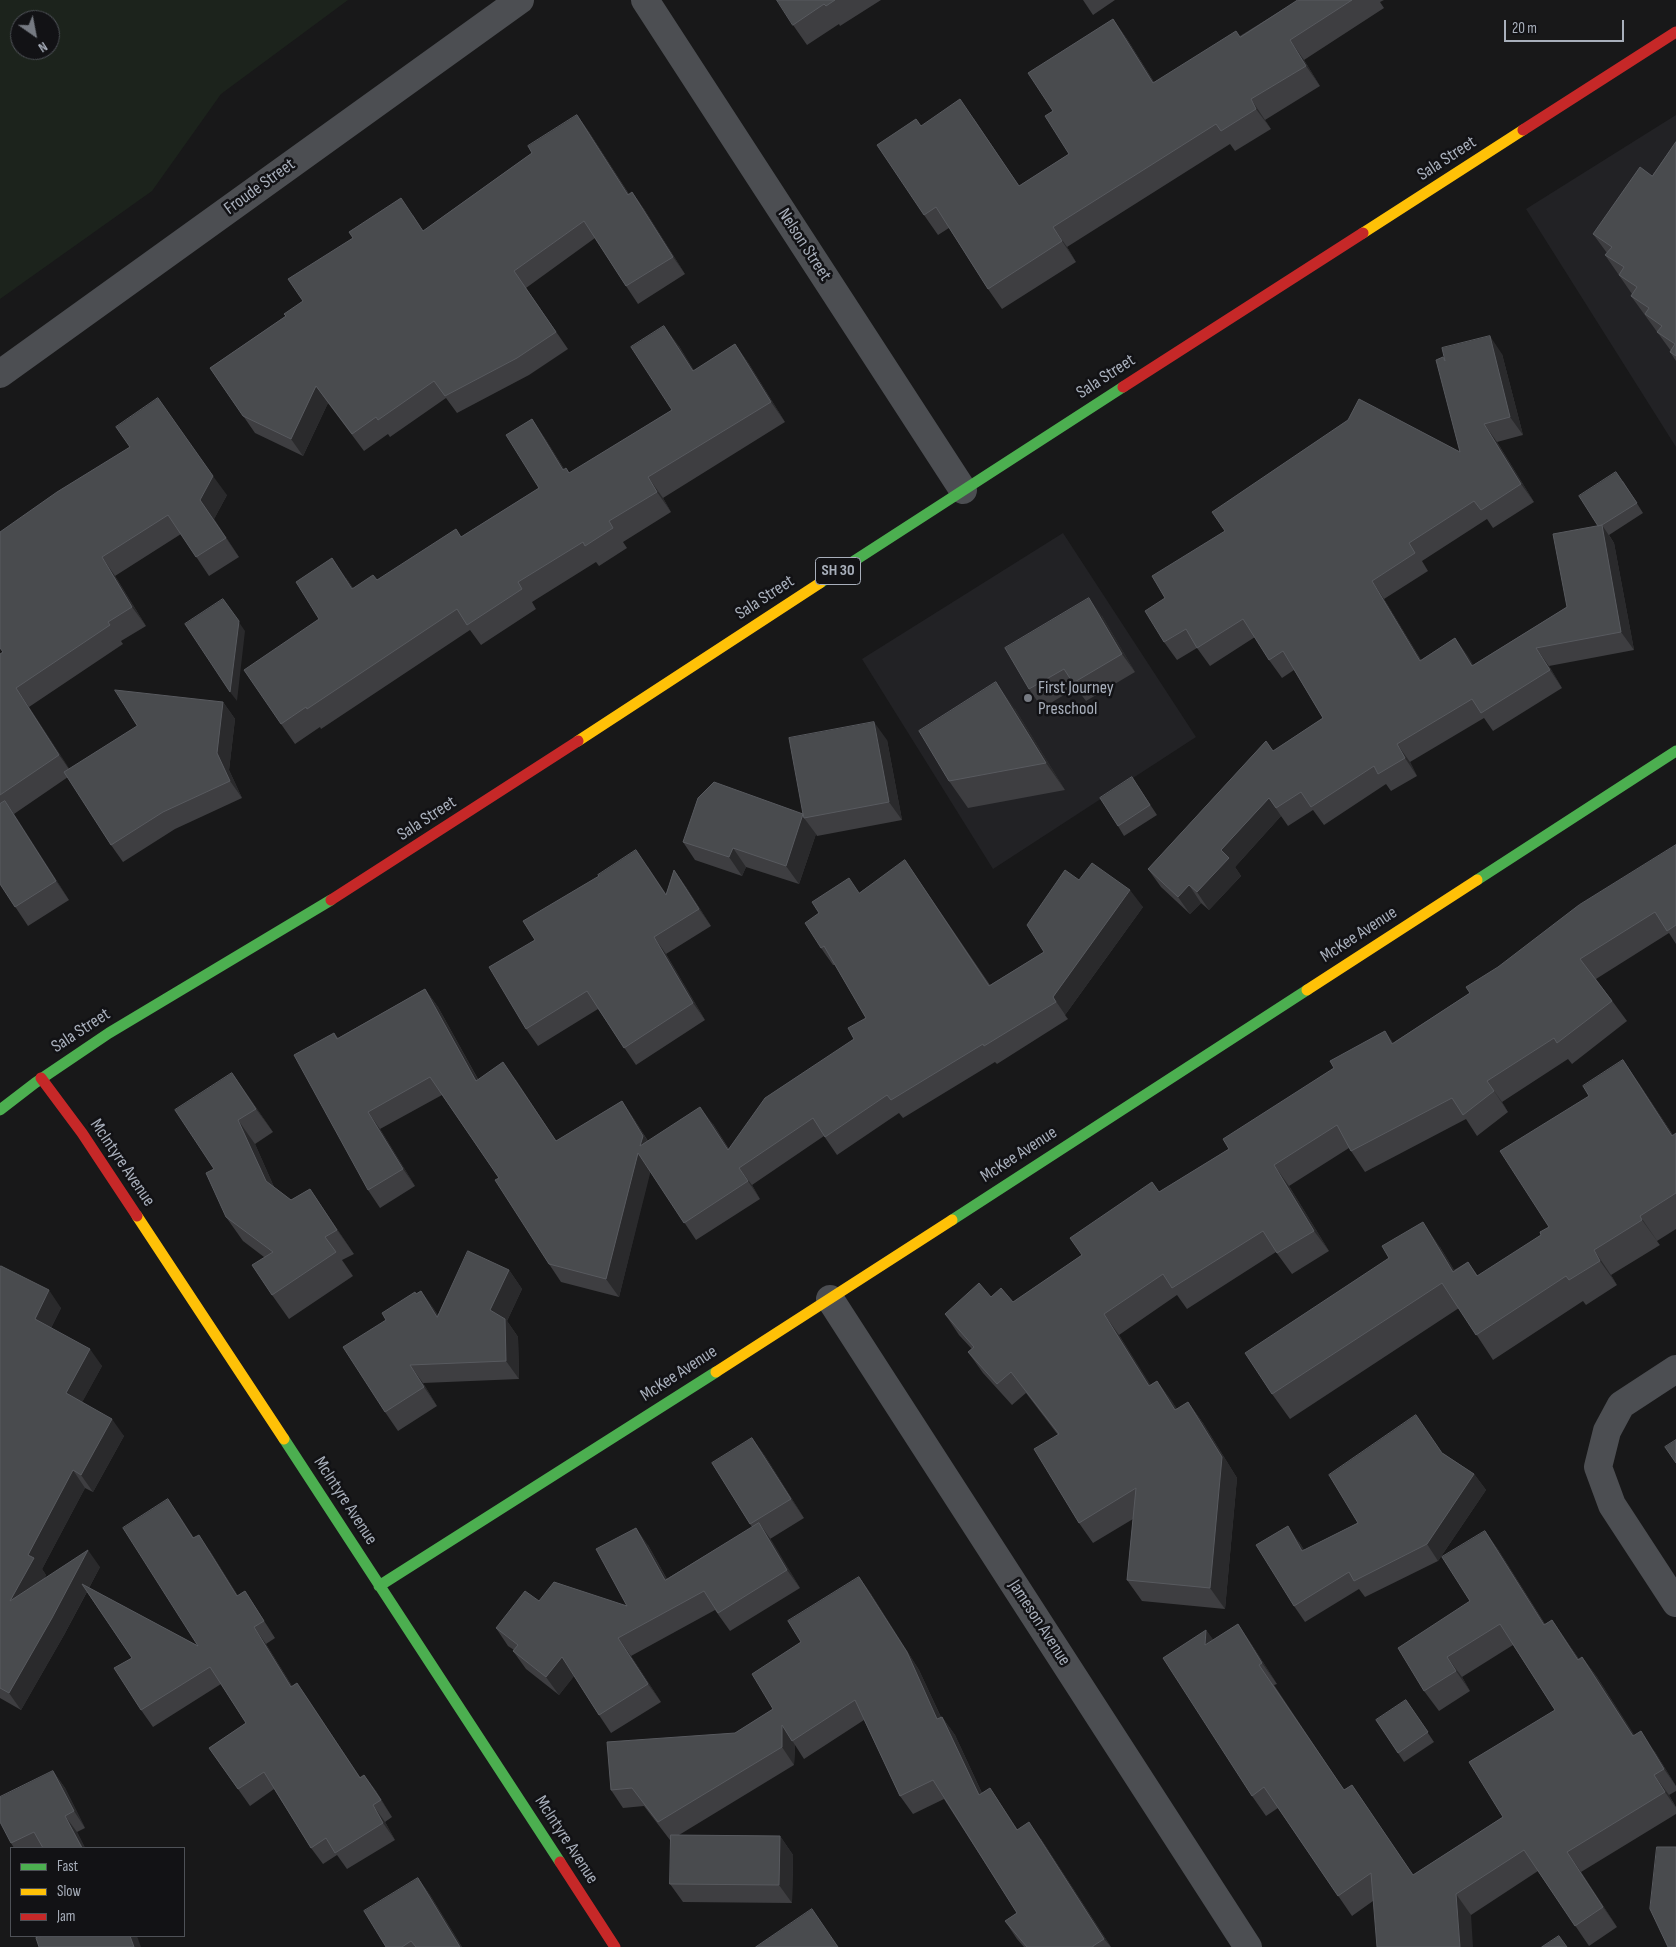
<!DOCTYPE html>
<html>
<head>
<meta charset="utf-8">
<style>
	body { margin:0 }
	#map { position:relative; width:1676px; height:1947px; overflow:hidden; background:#181819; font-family:"Sofia Sans Condensed",sans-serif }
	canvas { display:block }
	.legend { position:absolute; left:10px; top:1847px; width:175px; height:90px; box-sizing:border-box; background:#121215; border:1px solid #4e5157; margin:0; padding:6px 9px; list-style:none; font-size:15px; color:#a8afbb }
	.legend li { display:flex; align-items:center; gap:10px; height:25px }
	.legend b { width:25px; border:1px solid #4e5157 }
	.north { position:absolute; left:10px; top:10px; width:50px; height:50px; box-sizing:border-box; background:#121215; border:1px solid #4e5157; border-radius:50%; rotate:147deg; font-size:14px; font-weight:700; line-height:20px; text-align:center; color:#a8afbb }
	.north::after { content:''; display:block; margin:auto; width:18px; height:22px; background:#767a82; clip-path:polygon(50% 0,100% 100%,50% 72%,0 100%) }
	.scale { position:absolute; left:1504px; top:20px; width:120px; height:22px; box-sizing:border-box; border:2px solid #a8afbb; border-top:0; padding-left:6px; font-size:15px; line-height:18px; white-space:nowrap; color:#a8afbb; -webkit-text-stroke:4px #121215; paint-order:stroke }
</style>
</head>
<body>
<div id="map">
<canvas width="1676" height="1947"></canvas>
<ul class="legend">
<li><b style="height:6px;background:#4caf50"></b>Fast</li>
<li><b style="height:6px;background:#ffc107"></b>Slow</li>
<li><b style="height:6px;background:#c62828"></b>Jam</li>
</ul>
<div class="north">N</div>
<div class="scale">20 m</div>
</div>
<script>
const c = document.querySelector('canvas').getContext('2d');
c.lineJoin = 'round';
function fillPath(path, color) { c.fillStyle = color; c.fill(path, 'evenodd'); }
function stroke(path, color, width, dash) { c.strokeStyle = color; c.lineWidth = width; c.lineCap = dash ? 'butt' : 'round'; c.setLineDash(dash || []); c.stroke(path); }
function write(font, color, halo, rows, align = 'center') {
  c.font = font + ' "Sofia Sans Condensed",sans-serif'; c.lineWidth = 5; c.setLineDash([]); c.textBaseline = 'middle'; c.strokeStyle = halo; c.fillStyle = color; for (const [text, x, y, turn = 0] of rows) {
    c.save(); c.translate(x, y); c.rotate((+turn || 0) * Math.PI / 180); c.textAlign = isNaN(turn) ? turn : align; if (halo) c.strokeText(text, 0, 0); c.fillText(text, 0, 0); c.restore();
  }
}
fillPath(new Path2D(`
	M1676 115V447L1526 209Z
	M1063 533 1196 737 993 869 862 659Z`), '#222225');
fillPath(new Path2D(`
	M0 0H348L221 94 152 191 0 299ZM20 20H50V50H20Z`), '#1c231c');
stroke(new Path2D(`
	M645 0 963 490
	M0 374 520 0
	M830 1299 1248 1947
	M1676 1369 1621 1405 1607 1431 1598 1467 1612 1505 1676 1603`), '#4c4e52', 28);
stroke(new Path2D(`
	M820 583 1123 387
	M1477 880 1676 751
	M0 1110 35 1083 109 1033 331 900
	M952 1220 1307 990
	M284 1439 560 1862
	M379 1586 716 1372`), '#4caf50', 11);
stroke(new Path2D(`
	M1363 233 1523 130
	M578 741 820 583
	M1307 990 1477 880
	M137 1216 284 1439
	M716 1372 952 1220`), '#ffc107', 11);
stroke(new Path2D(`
	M1523 130 1676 32
	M1123 387 1363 233
	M331 900 578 741
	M41 1078 82 1133 137 1216
	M560 1862 615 1947`), '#c62828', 11);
fillPath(new Path2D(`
	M777 0H881L840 26 839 24 807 45 793 25Z
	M1083 0H1115L1093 15Z
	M1298 0H1384L1380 2 1384 8 1304 60 1320 86 1265 120 1271 129 1235 151 1230 144 1067 247 1076 262 1002 309 988 289 949 228 938 235 924 215 921 126 974 119 1019 186 1069 154 1053 111 1113 19 1127 39 1154 82 1240 36Z
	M577 115 589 132 629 194 632 192 644 209 685 274 638 304 626 286 595 238 526 288 568 349 529 375 457 413 446 398 390 437 388 434 364 451 328 403 303 456 255 433 210 368 286 316 303 301 413 215 423 231 532 153Z
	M1676 142V361L1670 352 1671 351 1631 296 1632 294 1605 255 1607 253 1593 234 1652 176Z
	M735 344 749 364 785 422 663 498 671 512 623 542 627 548 599 566 596 562 532 602 536 609 481 645 470 630 321 729 320 727 295 744 281 724 319 619 346 578 353 588 377 580 461 537 539 488 532 419 546 440 564 469 570 473 672 410 679 346 694 371Z
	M1502 354 1523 435 1497 442 1534 502 1493 528 1487 519 1422 561 1428 571 1384 599 1421 660 1455 638 1473 665 1567 607 1598 526 1623 481 1643 513 1609 535 1614 543 1634 650 1549 666 1562 688 1493 731 1484 718 1410 762 1417 776 1391 791 1386 784 1324 825 1313 810 1288 826 1281 816 1235 867 1241 876 1209 910 1201 903 1190 914 1161 887 1148 869 1266 741 1273 751 1323 718 1294 670 1282 678 1269 660 1255 637 1210 666 1197 648 1177 660 1164 642 1460 452 1445 360Z
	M227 495 214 519 239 557 209 576 181 534 115 576 146 626 121 641 123 644 29 707 69 769 223 702 235 719 229 770 242 798 175 829 123 862 111 845 68 777 14 814 69 900 28 926 0 884V654L3 652 0 532Z
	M1102 616 1135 672 1086 701 1076 688 1042 708 1029 689Z
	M1015 709 1065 790 968 808 949 781Z
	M887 740 902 820 817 836 816 834 799 884 746 867 742 876 695 860 683 842 803 814Z
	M1138 786 1157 815 1124 836 1118 826Z
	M1676 845V944L1669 933 1596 979 1627 1021 1572 1064 1568 1059 1502 1102 1508 1112 1477 1136 1466 1119 1365 1172 1349 1148 1289 1186 1329 1251 1292 1274 1276 1252 1187 1309 1177 1295 1119 1335 1150 1385 1157 1381 1177 1409 1188 1402 1203 1423 1237 1478 1225 1609 1142 1601 1127 1580 1133 1519 1093 1543 1079 1523 1058 1435 1026 1393 1012 1405 983 1373 968 1352 972 1349 959 1335 945 1314 991 1297 1013 1302 1082 1255 1152 1182 1159 1192 1229 1149 1470 993 1498 967Z
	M905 860 990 985 1044 952 1079 880 1143 907 1065 1015 1068 1019 997 1064 995 1062 903 1118 899 1113 837 1155 824 1136 752 1185 760 1199 696 1240 650 1171 619 1297 561 1282 549 1264 499 1178 442 1095 380 1129 415 1186 380 1208 368 1190 334 1033 338 1038 425 989 438 1007 478 1079 516 1080 556 1141 622 1101 634 1119 648 1141 713 1124 729 1149 854 1039 866 1018 835 965H833L821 948 860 893Z
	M648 867 666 894 674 870 686 887 711 926 666 954 705 1020 636 1065 598 1009 538 1046 526 1029 535 940Z
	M1623 1060 1640 1085 1673 1135 1676 1133V1229L1657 1241 1660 1245 1611 1275 1617 1285 1586 1305 1583 1301 1493 1360 1459 1308 1290 1419 1272 1394 1440 1247 1454 1270 1468 1262 1478 1276 1541 1235 1549 1227 1589 1096Z
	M232 1073 273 1132 255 1144 274 1187 291 1200 310 1189 354 1254 342 1260 353 1276 289 1319 272 1295 264 1257 243 1241 226 1217 214 1169Z
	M0 1268 61 1308 51 1328 102 1366 82 1402 124 1436 93 1492 85 1488 42 1569 46 1575 44 1579 100 1567 89 1588 198 1646 168 1499 194 1538 210 1551 238 1596 245 1591 256 1608 275 1638 266 1644 292 1686 297 1683 360 1777 364 1775 376 1791 392 1817 385 1822 395 1840 347 1869 337 1855 323 1864 311 1848 274 1789 250 1806 209 1748 246 1723 221 1684 153 1727 141 1710 132 1658 87 1592 64 1635 21 1710 0 1698Z
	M509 1270 522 1289 507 1321 518 1337 519 1379 423 1383 437 1406 398 1431 385 1412 386 1320 416 1294 421 1291 438 1315Z
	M752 1438 765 1456 804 1518 770 1539 800 1588 730 1631 715 1610 631 1656 661 1702 611 1733 599 1715 574 1676 559 1695 526 1669 513 1651 514 1650 508 1646 496 1628 539 1601 627 1606 648 1545 667 1579 752 1527 712 1463Z
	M1443 1453 1474 1474 1486 1490 1438 1561 1365 1597 1359 1589 1305 1622 1294 1606 1299 1542 1304 1550 1358 1523Z
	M1485 1531 1499 1551 1545 1624 1552 1620 1579 1659 1582 1657 1597 1677 1634 1735 1655 1752 1676 1786V1791L1669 1795 1676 1807V1814L1581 1872 1617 1927 1589 1946 1538 1871 1471 1915 1373 1901 1352 1916 1278 1808 1266 1816 1252 1796 1206 1630 1213 1640 1238 1624 1252 1645 1277 1684 1274 1685 1344 1790 1352 1785 1413 1875 1503 1817 1555 1710 1513 1645 1462 1677 1470 1691 1439 1711 1424 1691 1470 1601Z
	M859 1577 871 1594 919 1670 941 1717H942L955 1735 982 1793 990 1788 1017 1829 1041 1839 1111 1947H1024L1017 1939 1005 1921 1017 1913 944 1799 913 1814 900 1796 864 1720 804 1759 795 1745 794 1765 679 1835 780 1836 793 1855 792 1903 683 1902 670 1884 671 1840H670L644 1806 623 1808 611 1790 735 1733 773 1709 801 1642Z
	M1406 1700 1434 1742 1404 1762 1376 1720Z
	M53 1771 65 1788 85 1828 77 1832 85 1848H14L11 1843Z
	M418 1878 430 1895 462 1947H386Z`), '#3e3e41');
fillPath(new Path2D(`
	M1113 19 1127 39 1167 103 1153 83Z
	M1290 40 1304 60 1320 86 1306 66Z
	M1251 99 1271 129 1256 109Z
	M577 115 589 132 640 212 628 195Z
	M632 192 644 209 685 274 673 257Z
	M1053 227 1067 247 1076 262 1062 241Z
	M664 326 679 346 707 391 693 371Z
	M1490 336 1502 354 1523 435 1510 417Z
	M735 344 749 364 785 422 771 402Z
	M316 386 328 403 303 456 291 439Z
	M532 419 546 440 577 490 563 470Z
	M1484 424 1497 442 1534 502 1521 484Z
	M213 476 227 495 214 519 239 557 200 500Z
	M648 477 663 498 671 512 657 492Z
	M1602 525 1614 543 1634 650 1621 632Z
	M102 557 115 576 146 626 132 607Z
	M332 558 346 578 366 609 352 589Z
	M1372 581 1384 599 1432 679 1420 661Z
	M1089 598 1102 616 1135 672 1122 654Z
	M223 599 245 631 237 701 230 692Z
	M1455 638 1468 656 1485 684 1472 666Z
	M1536 648 1549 666 1562 688 1550 670Z
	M996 682 1015 709 1065 790 1046 763Z
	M16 688 29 707 73 774 59 755Z
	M223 702 235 719 229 770 242 798 230 781 217 753Z
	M874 722 887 740 902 820 889 802Z
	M1397 744 1410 762 1417 776 1405 758Z
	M1269 798 1281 816 1235 867 1241 876 1209 910 1197 892 1221 850Z
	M5 801 18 820 69 900 56 881Z
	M803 814 804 818 816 834 799 884 786 866Z
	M733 848 746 867 742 876 729 857Z
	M636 850 648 867 678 912 666 895Z
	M674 870 686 887 711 926 699 909Z
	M1189 885 1201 903 1190 914 1178 897Z
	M1130 890 1143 907 1065 1015 1068 1019 1053 997Z
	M654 937 666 954 705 1020 693 1003Z
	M425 989 438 1007 488 1098 476 1081Z
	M1385 1031 1400 1052 1392 1044Z
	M1623 1060 1640 1085 1676 1140V1142Z
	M503 1062 516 1080 568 1159 556 1141Z
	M232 1073 249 1097 273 1132 256 1109Z
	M1487 1081 1502 1102 1508 1112 1494 1091Z
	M622 1101 634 1119 655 1153 640 1146Z
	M700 1107 713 1124 740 1168 728 1150Z
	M368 1112 380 1129 415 1186 403 1169Z
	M238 1120 255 1144 282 1205 266 1181Z
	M638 1153 651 1170 619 1297 606 1279Z
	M1274 1165 1289 1186 1329 1251 1314 1231Z
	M739 1168 752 1185 760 1199 748 1181Z
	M310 1189 326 1213 354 1254 337 1230Z
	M1640 1216 1660 1245 1642 1220Z
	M1423 1222 1440 1247 1470 1296 1453 1272Z
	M1594 1250 1611 1275 1617 1285 1600 1261Z
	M509 1270 522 1289 507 1321 518 1337 519 1379 506 1361 490 1310Z
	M49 1290 61 1308 47 1336 35 1319Z
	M421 1291 434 1309 450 1335 437 1317Z
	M1104 1314 1119 1335 1164 1406 1149 1386Z
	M90 1349 102 1366 78 1410 66 1393Z
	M410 1365 423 1383 437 1406 424 1387Z
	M1157 1381 1172 1401 1190 1431 1175 1410Z
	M1188 1402 1203 1423 1237 1478 1225 1609 1210 1588Z
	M112 1419 124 1436 93 1492 81 1475Z
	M752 1438 765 1456 804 1518 791 1499Z
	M73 1470 85 1488 42 1569 46 1575 22 1618 10 1601 28 1555Z
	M1474 1474 1486 1490 1438 1561 1427 1544Z
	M168 1499 180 1516 204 1555 193 1538Z
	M759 1523 772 1541 800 1588 787 1570Z
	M1288 1526 1299 1542 1314 1567 1302 1551Z
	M636 1528 648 1545 677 1598 665 1580Z
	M1485 1531 1499 1551 1558 1646 1544 1625Z
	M199 1535 210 1551 249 1613 237 1596Z
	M88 1550 100 1567 64 1635 21 1710 9 1693Z
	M859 1577 871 1594 919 1670 950 1737 937 1719Z
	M1552 1620 1566 1640 1592 1680 1578 1660Z
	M1238 1624 1252 1645 1277 1684 1262 1663Z
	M254 1627 266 1644 303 1704 291 1687Z
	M1206 1630 1221 1650 1205 1645Z
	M618 1638 631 1656 661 1702 648 1684Z
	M562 1657 575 1675 559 1695 546 1677Z
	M1447 1657 1462 1677 1470 1691 1456 1671Z
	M1582 1657 1597 1677 1648 1756 1633 1736Z
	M297 1683 309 1700 371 1794 360 1778Z
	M942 1717 955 1735 991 1813 979 1795Z
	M782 1725 795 1745 794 1765 782 1747Z
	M1641 1731 1655 1752 1676 1786 1664 1769Z
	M53 1771 65 1788 85 1828 74 1811Z
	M364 1775 376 1791 392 1817 381 1800Z
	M1654 1775 1669 1795 1676 1808 1665 1792Z
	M990 1788 1002 1806 1029 1847 1017 1830Z
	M373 1805 385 1822 395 1840 383 1823Z
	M65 1816 77 1832 85 1848H83Z
	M1029 1822 1041 1839 1111 1947 1104 1939Z
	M780 1836 793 1855 792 1903 779 1885Z
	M1567 1852 1581 1872 1617 1927 1603 1907Z
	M418 1878 430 1895 462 1947H460Z
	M1456 1894 1471 1915 1473 1947H1460Z
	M130 1936H137L141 1947H134Z`), '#2a2a2c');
const building = new Path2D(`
	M777 0H835L826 6 824 4 793 25Z
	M1298 0H1352L1290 40 1306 66 1251 99 1256 109 1221 131 1216 124 1053 227 1062 241 988 289 936 207 924 215 877 145 916 119 921 126 960 99 1019 186 1069 154 1045 116 1053 111 1028 73 1113 19 1153 83 1236 31 1240 37Z
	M577 115 628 195 632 192 673 257 626 286 584 221 514 271 556 332 517 358 445 396 434 381 378 420 376 417 352 434 316 386 291 439 243 416 210 368 286 316 284 314 303 301 288 279 353 238 349 232 401 198 423 231 532 153 528 146Z
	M1676 142V356L1670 352 1675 344 1657 332 1662 326 1645 314 1649 308 1631 296 1637 287 1619 275 1624 267 1605 255 1612 247 1593 234 1640 167 1652 176Z
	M664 326 693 371 735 344 771 402 648 477 657 492 609 521 613 528 585 546 583 542 518 582 522 589 467 625 457 609 307 709 306 707 281 724 244 670 319 619 296 582 332 558 352 589 373 575 377 580 456 529 461 537 539 488 506 435 532 419 563 470 566 468 569 473 672 410 631 347Z
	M1490 336 1510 417 1484 424 1521 484 1481 510 1474 501 1409 543 1415 553 1372 581 1420 661 1455 638 1472 666 1567 607 1553 534 1602 525 1621 632 1536 648 1550 670 1481 713 1472 699 1397 744 1405 758 1378 774 1374 766 1311 807 1301 792 1276 808 1269 798 1221 850 1229 858 1197 892 1189 885 1178 897 1148 869 1266 741 1273 751 1323 718 1283 651 1269 660 1243 619 1197 648 1186 629 1164 642 1145 611 1165 598 1152 576 1225 531 1212 512 1348 420 1359 399 1460 452 1436 360 1443 357 1445 361 1442 348Z
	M158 398 213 476 200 500 226 538 196 557 168 515 102 557 132 607 108 622 110 625 16 688 59 755 0 795V654L3 652 0 648V532L57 492 130 447 116 427Z
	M1616 472 1637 503 1602 525 1598 526 1579 496Z
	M1089 598 1122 654 1073 683 1064 669 1029 689 1005 648Z
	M223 599 239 621 230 692 185 624Z
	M996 682 1046 763 949 781 919 731Z
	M115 690 223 702 217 753 230 781 163 812 111 845 64 772 137 726Z
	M874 722 889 802 804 818 803 814 786 866 733 848 729 857 683 842 698 798 714 782 803 814 789 738Z
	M1132 777 1150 805 1118 826 1100 798Z
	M5 801 56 881 15 907 0 884V804Z
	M1676 845V925L1667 931 1655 912 1580 959 1612 1001 1557 1043 1554 1038 1487 1081 1494 1091 1463 1115 1452 1098 1351 1151 1337 1125 1274 1165 1314 1231 1277 1253 1263 1231 1172 1288 1163 1274 1104 1314 1149 1386 1157 1381 1175 1410 1188 1402 1222 1457 1210 1588 1127 1580 1136 1488 1079 1523 1034 1449 1059 1434 1011 1372 997 1384 968 1352 974 1347 945 1314 979 1283 991 1297 1001 1288 1013 1302 1082 1255 1070 1238 1152 1182 1159 1192 1229 1149 1223 1139 1334 1068 1330 1061 1385 1031 1392 1044 1470 993 1466 987 1498 967 1579 905Z
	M636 850 666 895 674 870 699 909 654 937 693 1003 624 1048 587 991 526 1029 489 967 535 940 523 921 599 876 598 875Z
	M905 860 989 986 1044 952 1027 925 1065 870 1079 880 1092 863 1130 890 1053 997 1056 1002 984 1046 983 1044 891 1100 887 1095 825 1137 813 1118 739 1168 748 1181 684 1223 638 1153 606 1279 549 1264 495 1180 499 1178 430 1077 368 1112 403 1169 368 1190 294 1055 334 1033 337 1039 425 989 476 1081 503 1062 556 1141 622 1101 643 1136 640 1146 700 1107 728 1150 765 1098 854 1039 848 1028 866 1018 824 946 821 948 805 923 819 913 812 902 849 878 859 893Z
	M1623 1060 1672 1136 1676 1133V1193L1640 1216 1642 1220 1594 1250 1600 1261 1569 1280 1566 1276 1476 1335 1442 1283 1272 1394 1245 1353 1389 1258 1382 1246 1423 1222 1453 1272 1468 1262 1477 1276 1541 1235 1540 1232 1549 1227 1500 1151 1589 1096 1583 1086Z
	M232 1073 256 1109 238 1120 266 1181 291 1200 310 1189 337 1230 325 1237 336 1252 272 1295 252 1265 273 1252 226 1217 206 1173 214 1169 175 1110Z
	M468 1251 509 1270 490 1310 505 1319 506 1361 410 1365 424 1387 385 1412 343 1347 386 1320 382 1313 415 1292 416 1294 421 1291 437 1317Z
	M1 1266 49 1290 35 1319 90 1349 66 1393 112 1419 81 1475 73 1470 28 1555 34 1558 10 1601 88 1550 52 1618 9 1693 0 1688V1268Z
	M1416 1415 1442 1453 1474 1474 1427 1544 1354 1581 1349 1572 1294 1606 1256 1545 1288 1526 1302 1551 1358 1523 1329 1475Z
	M752 1438 791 1499 750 1524 712 1463Z
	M1676 1440V1463L1665 1447Z
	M168 1499 193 1538 199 1535 237 1596 245 1591 264 1621 254 1627 291 1687 297 1683 360 1778 364 1775 381 1800 373 1805 383 1823 335 1853 326 1838 311 1848 264 1772 238 1789 209 1748 246 1723 210 1667 141 1710 114 1668 132 1658 82 1584 198 1646 123 1528Z
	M759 1523 787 1570 718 1613 704 1591 618 1638 648 1684 599 1715 562 1657 546 1677 513 1651 518 1645 496 1628 525 1591 539 1601 554 1582 627 1606 596 1549 636 1528 665 1580Z
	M1485 1531 1544 1625 1552 1620 1578 1660 1582 1657 1633 1736 1641 1731 1664 1769 1654 1775 1665 1792 1567 1852 1603 1907 1575 1926 1524 1850 1456 1894 1460 1947H1377L1371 1873 1338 1896 1264 1787 1252 1796 1163 1658 1206 1630 1205 1645 1238 1624 1262 1663 1259 1665 1344 1790 1352 1785 1413 1875 1503 1817 1469 1762 1555 1710 1500 1624 1447 1657 1456 1671 1424 1691 1398 1648 1470 1601 1442 1557Z
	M859 1577 907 1652 937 1719 942 1717 979 1795 990 1788 1017 1830 1029 1822 1104 1939 1093 1946V1947H1027L1005 1921 1017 1913 933 1780 900 1796 855 1700 792 1741 782 1725V1747L658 1822 632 1788 611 1790 607 1742 735 1733 773 1709 752 1674 801 1642 788 1621Z
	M1406 1700 1428 1732 1398 1753 1376 1720Z
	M53 1771 74 1811 65 1816 82 1848H43L34 1832 11 1843 0 1822V1797Z
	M671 1835 780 1836 779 1885 670 1884Z
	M1657 1847H1676V1947H1668L1650 1909Z
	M418 1878 460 1947H416L411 1941 402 1947H386L364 1911Z
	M812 1909 838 1947H756Z
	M44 1936H130L134 1947H39L36 1938Z
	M1559 1936 1567 1947H1542Z`);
fillPath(building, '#494b4e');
stroke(building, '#585a5f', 1);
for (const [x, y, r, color] of [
	[1028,698,5,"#767a82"]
]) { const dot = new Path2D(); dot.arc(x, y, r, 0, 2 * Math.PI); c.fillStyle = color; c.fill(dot); stroke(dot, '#121215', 2); }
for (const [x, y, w] of [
	[838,571,45]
]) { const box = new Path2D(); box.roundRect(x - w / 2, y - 13.5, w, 27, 4); c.fillStyle = '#121215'; c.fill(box); stroke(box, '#a8afbb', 1); }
write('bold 16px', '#a8afbb', null, [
	["SH 30",838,571]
]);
write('18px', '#a8afbb', '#121215', [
	["Sala Street",1447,159,-33],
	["Froude Street",260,187,-36],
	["Nelson Street",804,245,57],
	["Sala Street",1106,377,-33],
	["Sala Street",765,598,-33],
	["Sala Street",427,819,-33],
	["McKee Avenue",1359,935,-33],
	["Sala Street",81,1031,-33],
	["McKee Avenue",1019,1155,-33],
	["McIntyre Avenue",122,1163,56],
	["McKee Avenue",679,1374,-33],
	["McIntyre Avenue",345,1501,57],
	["Jameson Avenue",1039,1623,57],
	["McIntyre Avenue",566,1840,57]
]);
write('18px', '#a8afbb', '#121215', [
	["First Journey",1038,688],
	["Preschool",1038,709]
], 'left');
</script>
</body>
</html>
